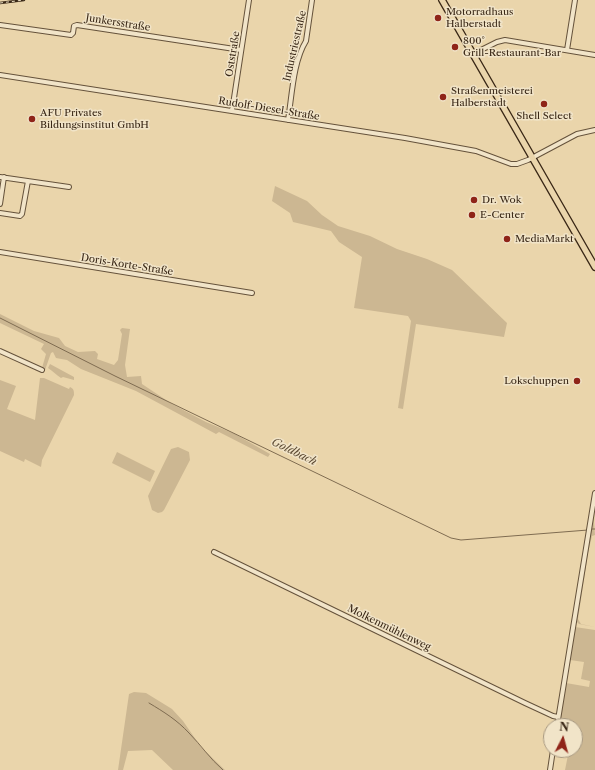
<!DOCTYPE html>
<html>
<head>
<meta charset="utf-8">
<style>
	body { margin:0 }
	#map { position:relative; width:595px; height:770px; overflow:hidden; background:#ead5ab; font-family:"Libre Caslon Text",serif }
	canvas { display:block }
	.north { position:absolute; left:543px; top:718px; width:40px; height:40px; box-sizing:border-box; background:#f1e4c8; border:1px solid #a79881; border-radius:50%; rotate:6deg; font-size:11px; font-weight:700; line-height:16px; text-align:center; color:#392716 }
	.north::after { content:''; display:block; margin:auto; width:14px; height:18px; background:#8f2418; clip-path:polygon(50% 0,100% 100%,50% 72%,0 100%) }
</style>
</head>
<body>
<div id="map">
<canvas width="595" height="770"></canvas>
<div class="north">N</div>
</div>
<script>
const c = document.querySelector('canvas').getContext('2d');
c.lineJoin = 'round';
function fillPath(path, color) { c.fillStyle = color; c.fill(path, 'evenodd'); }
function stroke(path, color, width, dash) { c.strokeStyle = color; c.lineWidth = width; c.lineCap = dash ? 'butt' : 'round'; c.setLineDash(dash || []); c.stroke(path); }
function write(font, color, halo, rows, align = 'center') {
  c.font = font + ' "Libre Caslon Text",serif'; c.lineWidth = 3; c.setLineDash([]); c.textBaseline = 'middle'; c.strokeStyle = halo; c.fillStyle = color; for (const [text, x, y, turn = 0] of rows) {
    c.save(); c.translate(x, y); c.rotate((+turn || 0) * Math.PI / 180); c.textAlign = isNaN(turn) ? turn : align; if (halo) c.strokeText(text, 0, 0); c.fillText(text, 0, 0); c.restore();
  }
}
fillPath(new Path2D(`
	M275 186 307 201 322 215 338 226 370 236 397 249 427 259 452 270 507 323 504 337 416 324 403 409 398 408 411 321 408 316 354 308 362 257 339 242 331 231 293 222 290 213 272 201Z
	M0 314 34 331 59 338 65 346 78 352 95 351 98 354 97 359 114 365 118 360 122 334 120 330 122 328 130 329 125 365 127 377 141 376 142 384 172 404 206 422 235 434 270 454 268 457 219 432 216 434 136 391 81 369 67 360 56 358 53 352 51 353 45 370 42 368 46 354 41 349 44 344 0 323Z
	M50 364 74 377V380L63 377 61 378C56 375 53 371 48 368Z
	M40 378H44L69 389 70 387C74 389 74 391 74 395L42 460 41 467 25 459 24 462 0 451V380L16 386 7 409 35 420Z
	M178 447 189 452 190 460 164 510 162 512 158 513 152 510 148 496 171 449Z
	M117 452 155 471 150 482 112 463Z
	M595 501 594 522 595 535 592 536 588 553 578 619 581 624 595 627 579 624 576 621Z
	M575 627 595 630V770H565L569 750H575V726H559L566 683 589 687 590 681 581 679 584 662 570 660Z
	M134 692 146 693 172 709 183 721 201 747 225 770H173L152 750 128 751 123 770H118L129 694Z`), '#ccb792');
stroke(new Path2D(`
	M0 318 115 376 451 538 461 540 588 530
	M591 529H595
	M149 703C164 712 177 720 189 733 201 745 210 759 223 770`), '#7f6c51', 1);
const minor = new Path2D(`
	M0 25 71 35 73 33 74 26 77 25 241 50
	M567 50 575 0
	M473 54 497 42 505 40 595 55
	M0 75 405 138 476 151 511 164H517L528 160 577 134 595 130
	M232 111 249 0
	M288 120C292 96 293 62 306 41L312 0
	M0 177 69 187
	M0 204 4 177
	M0 213 20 216 22 214 28 181
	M0 252 252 293
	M0 351 42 370
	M214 552 525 703 553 716 558 717
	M557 726 595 493
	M550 770 553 750`);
const major = new Path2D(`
	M442 0 595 267`);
stroke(minor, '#65523b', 6);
stroke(major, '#392716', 8);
stroke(minor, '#f1e4c8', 4);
stroke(major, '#ead5ab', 5.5);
const rail = new Path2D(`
	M0 3 24 0`);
stroke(rail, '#392716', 2.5);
stroke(rail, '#f1e4c8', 1, [3]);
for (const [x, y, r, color] of [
	[438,18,4,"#8f2418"],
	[455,47,4,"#8f2418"],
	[443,97,4,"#8f2418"],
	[544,104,4,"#8f2418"],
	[32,119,4,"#8f2418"],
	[474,200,4,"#8f2418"],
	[472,215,4,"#8f2418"],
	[507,239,4,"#8f2418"],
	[577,381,4,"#8f2418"]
]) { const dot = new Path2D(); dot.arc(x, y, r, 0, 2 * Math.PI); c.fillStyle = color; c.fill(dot); stroke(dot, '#f1e4c8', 1.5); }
write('10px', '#392716', '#f1e4c8', [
	["Motorradhaus",446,12],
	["Halberstadt",446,24],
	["800°",463,41],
	["Grill-Restaurant-Bar",463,53],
	["Straßenmeisterei",451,91],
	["Halberstadt",451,103],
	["AFU Privates",40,113],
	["Bildungsinstitut GmbH",40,125],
	["Shell Select",544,116,"center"],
	["Dr. Wok",482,200],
	["E-Center",480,215],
	["MediaMarkt",515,239],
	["Lokschuppen",569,381,"right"]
], 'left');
write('10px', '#392716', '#f1e4c8', [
	["Junkersstraße",118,23,9],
	["Industriestraße",295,46,-77],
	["Oststraße",233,54,-81],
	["Rudolf-Diesel-Straße",269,109,9],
	["Doris-Korte-Straße",127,265,9],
	["Molkenmühlenweg",389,628,26]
]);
write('italic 11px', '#5c4a33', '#f1e4c8', [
	["Goldbach",294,452,26]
]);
</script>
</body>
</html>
